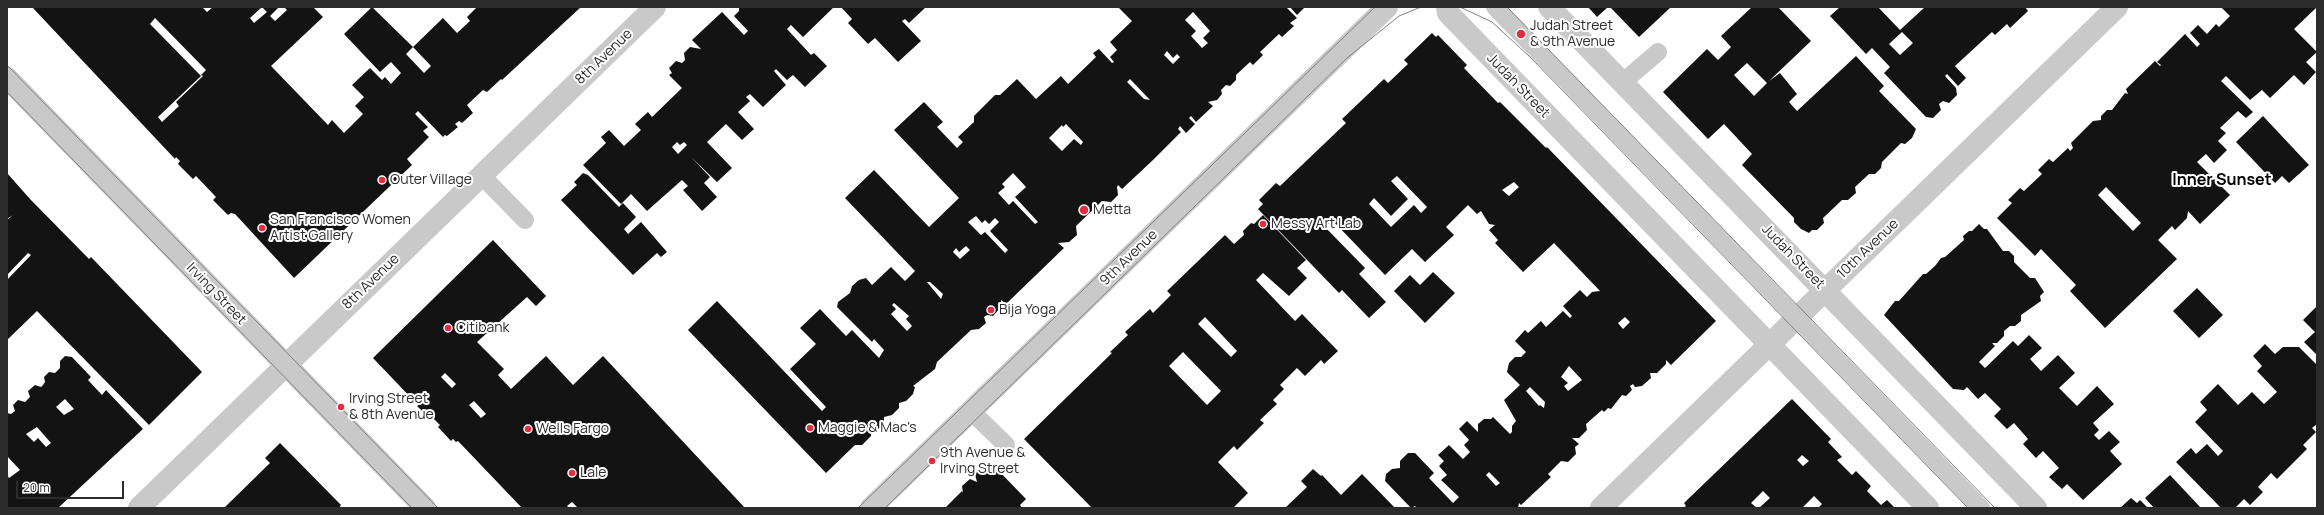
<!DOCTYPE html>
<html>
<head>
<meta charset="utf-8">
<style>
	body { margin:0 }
	#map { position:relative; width:2324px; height:515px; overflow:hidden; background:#fff; font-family:Manrope,sans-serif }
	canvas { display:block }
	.frame { position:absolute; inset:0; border:8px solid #2c2c2c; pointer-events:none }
	.scale { position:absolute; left:16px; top:481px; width:108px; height:18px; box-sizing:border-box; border:2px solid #2c2c2c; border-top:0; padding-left:5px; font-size:12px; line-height:14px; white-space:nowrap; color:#2c2c2c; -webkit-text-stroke:3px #fff; paint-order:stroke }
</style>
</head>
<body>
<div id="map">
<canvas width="2324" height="515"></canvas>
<div class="frame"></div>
<div class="scale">20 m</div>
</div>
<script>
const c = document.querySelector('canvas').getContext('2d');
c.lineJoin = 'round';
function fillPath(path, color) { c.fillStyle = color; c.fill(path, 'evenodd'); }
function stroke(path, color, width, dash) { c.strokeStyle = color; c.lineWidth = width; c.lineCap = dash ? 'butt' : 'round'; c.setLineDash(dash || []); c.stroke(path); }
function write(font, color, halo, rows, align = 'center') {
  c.font = font + ' Manrope,sans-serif'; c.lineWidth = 4; c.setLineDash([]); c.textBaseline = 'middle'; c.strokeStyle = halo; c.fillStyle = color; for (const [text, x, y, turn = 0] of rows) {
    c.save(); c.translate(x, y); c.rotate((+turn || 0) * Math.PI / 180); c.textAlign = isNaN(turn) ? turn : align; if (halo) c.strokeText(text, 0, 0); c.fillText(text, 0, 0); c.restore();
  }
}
fillPath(new Path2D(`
	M32 7H202L207 12 213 7H262L250 18 254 23 267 12 262 7H279L270 16 275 21 287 10 284 7H313L323 17 271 66 328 125 332 120 344 133 363 114 355 106 364 97 352 85 370 68 382 80 385 77 391 84 401 73 391 62 380 72 344 34 372 7 413 47 406 54 424 73 431 66 413 47 443 18 457 33 470 21 467 17 477 7H581L502 80 501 79 487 92 483 90 467 105 473 113 462 123 459 121 455 124 458 127 447 136 445 135 443 137 418 111 415 114 428 127 423 131 429 137 407 159 412 165 294 278 235 214 231 213 228 215 213 200 216 197 196 176 193 179 178 164 180 161 176 157 175 159ZM155 18 206 70 201 75 203 76 176 102 179 106 162 122 158 117 201 76 150 24Z
	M739 7H834L803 37 791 25 787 29 811 55 814 53 827 66 805 87 793 75 787 80 776 69 774 71 786 85 763 107 750 94 746 97 750 101 738 112 754 129 742 140 726 124 707 142 732 168 717 182 692 158 710 177 704 183 717 197 702 211 683 190 688 186 682 180 647 211 631 194 621 204 583 165 606 143 601 137 609 130 624 146 641 130 635 124 648 112 652 117 682 88 669 75 672 73 669 68 676 61 682 63 685 60 684 53 690 47 701 49 692 40 722 12 744 35 748 31 734 16 739 11ZM677 142 680 145 684 142 687 145 678 154 672 147Z
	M841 7H926L909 23 905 19 902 21 921 41 898 62 875 38 868 44 848 23 852 19Z
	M1118 7H1286L1297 18 1290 23 1294 26 1282 37 1279 34 1260 52 1263 55 1253 65 1250 62 1236 75V80L1230 86 1226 85 1221 90 1222 94 1217 100 1208 102 1213 106 1196 122 1191 116 1189 118 1195 124 1186 133 1180 126 1178 129 1181 132 1153 160 1122 189 1118 185 1117 187 1118 195 1111 202 1102 201 1076 226 1077 235 1069 242 1058 243 1064 248 1006 304 1001 300V307L993 316 987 315 984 317 986 323 979 329 971 330 937 362 935 369 913 386 915 387 913 394 906 401 899 403V408L892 415 884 417V423L877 430H871V436L862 445H855L826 473 688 330 717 301 822 411 826 407 790 369 816 344 800 328 820 309 846 336 852 330 879 358 884 350 874 339 872 342 837 307 838 302 850 293 852 286 859 280 866 278 872 285 891 267 905 281 915 271 845 198 874 170 929 227 959 198 894 130 924 102 943 122 937 127 957 148 963 142 958 137 974 122V116L995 95H1000L1017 79 1036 99 1061 76 1068 84 1096 57 1093 53 1099 49 1112 63 1114 62 1110 57 1117 50 1110 42 1132 21ZM1193 12 1210 31 1203 38 1208 43 1202 48 1191 36 1196 31 1185 20ZM1167 51 1173 58 1177 54 1180 57 1173 64 1164 55ZM1130 79 1150 100 1144 99 1127 82ZM1066 124 1083 142 1081 145 1074 139 1062 151 1049 138 1062 125 1063 127ZM1013 173 1026 187 1015 197 1038 222 1035 224 1013 201 1009 205 998 193 1005 187 1002 184ZM976 216 982 223 985 220 989 224 995 218 999 222 990 231 1008 250 1005 253 985 232 981 235 968 222ZM966 246 970 250 960 259 953 252 956 248 959 252ZM927 282H930L943 294 941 299ZM894 303 909 316 906 319 912 326 907 331 891 314 896 309 892 305Z
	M1290 7H1305L1297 15Z
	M1588 7H1608L1597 17Z
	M1610 7H1671L1639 37Z
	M1752 7H1778L1811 41 1769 81 1780 73 1797 94 1789 102 1797 111 1856 56 1884 86 1879 91 1916 129 1912 138 1905 144 1901 143 1882 162 1881 168 1875 174H1869L1855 187 1856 193 1848 200H1842L1823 218 1824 223 1817 230H1812L1809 233 1801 229 1794 222V218L1742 165 1752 154 1724 124 1708 139 1663 92 1707 49 1718 60 1731 47 1721 36ZM1747 63 1767 83 1754 96 1734 75Z
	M1840 7H1878L1900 30 1925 7H2025L2028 11 2010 28 2007 24 1995 35 1992 32 1955 66 1966 78 1958 86 1947 74 1945 76 1956 88 1957 95 1949 103 1943 101 1939 104 1941 110 1933 118 1926 117 1884 73 1890 67 1872 48 1866 54 1830 16ZM1902 32 1913 43 1900 55 1889 44Z
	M2221 7H2317L2294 29 2317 52 2306 62 2316 72 2304 85 2294 75 2270 98 2262 90 2250 100 2226 76 2221 81 2253 112 2246 118 2238 111 2220 128 2226 133 2218 141 2227 150 2214 163 2206 154 2197 162 2230 195 2200 224 2188 211 2187 218 2175 230 2172 226 2158 240 2177 259 2105 328 2070 291 2076 285 2041 249 2035 256 1997 218 2012 203 2008 200 2020 188 2024 191 2042 174 2038 170 2049 159 2053 162 2068 148 2070 151 2073 148 2071 143 2093 121 2101 120V116L2107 110H2112L2125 93 2128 94 2126 89 2155 61 2160 66 2161 65 2157 62 2185 34 2197 47 2200 44 2190 33 2198 25 2207 34 2216 24 2219 27 2230 16ZM2106 187 2141 223 2133 231 2098 195Z
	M1432 33 1436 37 1438 35 1467 65 1464 68 1498 103 1500 102 1546 148 1547 147 1716 321 1671 365 1666 360V364L1657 373H1650L1651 378 1642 386 1635 387 1633 384 1630 386 1632 390 1626 396 1622 395 1611 409 1608 408 1604 412 1602 410 1586 424 1587 430 1579 438H1572L1579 444 1575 447 1576 454 1568 462 1561 461 1548 474 1551 477 1521 505 1519 503 1518 508H1417L1415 506 1411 508 1385 481 1386 474 1392 469 1400 468V461L1408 453H1415L1434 473 1429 478 1453 503 1459 497 1441 480 1447 475 1439 466 1444 461 1438 455 1449 445 1463 459 1470 452 1464 445 1469 440 1459 429 1467 421 1478 432V424L1484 419H1491L1493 417 1510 434 1512 432V426L1516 421 1504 400 1520 385 1507 372 1509 363 1515 357H1521L1526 352 1515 341 1525 330 1528 333 1541 321 1546 327 1563 311 1570 318 1572 316 1563 306 1580 290 1587 297 1592 292 1600 291 1554 243 1523 272 1495 243 1498 240 1489 230 1495 225 1489 224 1481 211 1477 214 1468 205 1446 227 1454 235 1425 262 1412 249 1385 275 1334 222 1329 224 1326 221 1322 224 1365 268 1359 274 1386 302 1369 318 1342 290 1339 293 1258 209 1263 204 1259 200 1276 183 1280 186 1346 123 1342 119 1384 79 1388 83 1408 64 1404 60ZM1397 176 1427 207 1421 213 1414 205 1391 227 1369 204 1374 198 1391 216 1408 199 1391 181ZM1514 182 1519 187 1509 196 1502 190ZM1625 317 1630 322 1623 329 1618 323ZM1569 366 1582 380 1568 391 1564 386 1568 383 1561 377ZM1530 387 1545 402 1544 408 1540 405 1539 406 1526 391ZM1489 472 1500 483 1496 486 1486 475Z
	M2263 116 2309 165 2289 183 2282 176 2275 183 2236 142Z
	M7 173 30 199 89 259 91 257 202 372 149 425 37 311 7 340V280L31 255 28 253 7 275V220L13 215 7 219Z
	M583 173 588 175 619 207 623 203 636 217 624 229 628 234 641 222 667 252 661 257 657 253 633 275 561 200 577 185 574 182Z
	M1263 215 1306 260 1297 268 1307 278 1289 296 1263 273 1256 280 1295 321 1302 314 1338 351 1324 364 1321 360 1305 376 1297 368 1280 385 1284 389 1273 400 1277 404 1260 420 1264 423 1237 450 1234 446 1218 462 1248 493 1233 508H1092L1024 439 1112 353 1110 352 1128 335 1125 332 1150 309 1153 313 1171 295 1167 291 1225 235 1234 244 1244 235 1243 231 1251 223 1254 224ZM1205 317 1237 351 1231 357 1198 324ZM1183 352 1221 391 1207 405 1169 366Z
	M1979 224 1984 229H1987L2003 251H2009L2014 256V262L2030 278H2035L2044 292 2040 296 2041 301 2021 315V321L2015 326H2010L2004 331V336L1997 343H1992L1995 346 1979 362 1985 368 2013 341 2018 346 2029 335 2042 348 2030 359 2041 371 2058 355 2075 373 2059 388 2077 406 2097 386 2114 404 2093 423 2099 430 2094 435 2099 440 2109 431 2120 442 2110 451 2122 464 2083 500 2067 484 2062 489 2049 477 2059 468 2043 451 2036 458 2023 444 2028 439 2014 423 2007 429 1994 416 2001 409 1985 393 1978 399 1967 387 1964 390 1953 389 1884 315 1895 301H1899L1923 274H1926L1935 266 1941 258 1945 257 1964 240 1963 236 1969 231H1972Z
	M493 240 546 296 536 306 527 297 477 342 504 369 498 375 511 389 546 356 573 385 603 356 745 508H578L572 502 567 506 569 508H522L458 441 456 442 453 439 451 441 438 427 440 425 433 418 431 420 417 406 420 404 416 400 415 402 373 358ZM445 373 456 384 452 388 441 377ZM474 401 486 414 481 418 469 405Z
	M1433 272 1455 293 1425 323 1394 291 1410 275 1420 285Z
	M2197 288 2223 315 2199 338 2173 311Z
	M2317 306V355L2304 342 2315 332 2303 320Z
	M2265 344 2275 354 2283 347H2299L2317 365V424L2312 428 2316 432 2303 445 2307 449 2277 479 2271 473 2258 487 2263 492 2250 505 2244 499 2235 508H2221L2176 462 2191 448 2196 454 2207 444 2218 456 2223 451 2195 422 2207 410 2200 402 2218 384 2238 405 2252 392 2264 404 2277 392 2257 371 2262 366 2253 356Z
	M65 356 72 357 91 377 88 380 102 395 106 390 143 429 58 508H7V475L9 478 20 470 7 456V413L11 414 15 411 13 405 18 400 25 402 30 397 28 391 35 385 41 387 43 385 45 382 44 377 49 372 55 373 60 368V361ZM65 399 74 409 64 415 56 407ZM37 427 51 443 46 447 38 438 34 442 26 434Z
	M1792 399 1831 439 1828 442 1842 457 1837 460 1852 475 1856 471 1871 486 1867 491 1881 505 1887 500 1895 508H1818L1822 504 1814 496 1802 508H1759L1770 498 1763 491 1751 503 1757 508H1683L1686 506 1684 503ZM1802 455 1809 461 1803 466 1797 460Z
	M280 443 341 505 339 508H224L270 463 265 458Z
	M985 464 995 467 1026 499 1020 505 1022 508H945L962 491 963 493 962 486 970 479 977 482 975 474Z
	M1313 469 1321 476 1322 475 1341 495 1362 474 1395 508H1285L1307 487 1301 481Z
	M2170 475 2201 508H2154L2145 498Z
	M2131 498 2137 503 2140 500 2148 508H2120Z`), '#131313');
stroke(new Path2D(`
	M1495 7 1981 508
	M1623 82 1658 52
	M482 176 525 220
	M971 411 1006 445`), '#c9c9c9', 18);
stroke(new Path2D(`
	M7 78 425 508
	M139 508 655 7
	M871 508 1387 7
	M1601 508 2117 7`), '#c9c9c9', 22);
stroke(new Path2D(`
	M1447 7 1448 13 1928 508
	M1549 7 2036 508`), '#c9c9c9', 22);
stroke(new Path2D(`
	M1460 7 1492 22 1530 57 1968 508
	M1507 7 1995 508
	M7 65 438 508
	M7 92 412 508
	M858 508 1375 7
	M885 508 1347 58 1399 16 1421 7`), '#818181', 1);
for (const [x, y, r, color] of [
	[1521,34,5,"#e32d3f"],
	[382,180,4,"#e32d3f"],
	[1084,210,5,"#e32d3f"],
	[1263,224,4,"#e32d3f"],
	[262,228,4,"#e32d3f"],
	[991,310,4,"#e32d3f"],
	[448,328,4,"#e32d3f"],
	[341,407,4,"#e32d3f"],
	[810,428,4,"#e32d3f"],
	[528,429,4,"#e32d3f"],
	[932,461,4,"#e32d3f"],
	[572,473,4,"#e32d3f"]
]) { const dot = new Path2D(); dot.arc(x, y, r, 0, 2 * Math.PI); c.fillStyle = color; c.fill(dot); stroke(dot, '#fff', 1.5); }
write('14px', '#2c2c2c', '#fff', [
	["Judah Street",1530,26],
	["& 9th Avenue",1530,42],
	["Outer Village",390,180],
	["Metta",1093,210],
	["San Francisco Women",270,220],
	["Artist Gallery",270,236],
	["Messy Art Lab",1271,224],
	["Bija Yoga",999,310],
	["Citibank",456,328],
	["Irving Street",349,399],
	["& 8th Avenue",349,415],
	["Maggie & Mac's",818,428],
	["Wells Fargo",536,429],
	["9th Avenue &",940,453],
	["Irving Street",940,469],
	["Lale",580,473]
], 'left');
write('14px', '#2c2c2c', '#fff', [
	["8th Avenue",604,57,-44],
	["Judah Street",1518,86,46],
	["10th Avenue",1868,249,-44],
	["Judah Street",1793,257,46],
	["9th Avenue",1129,258,-44],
	["8th Avenue",371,282,-44],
	["Irving Street",216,294,46]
]);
write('bold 16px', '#000', '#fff', [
	["Inner Sunset",2222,181]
]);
</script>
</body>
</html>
